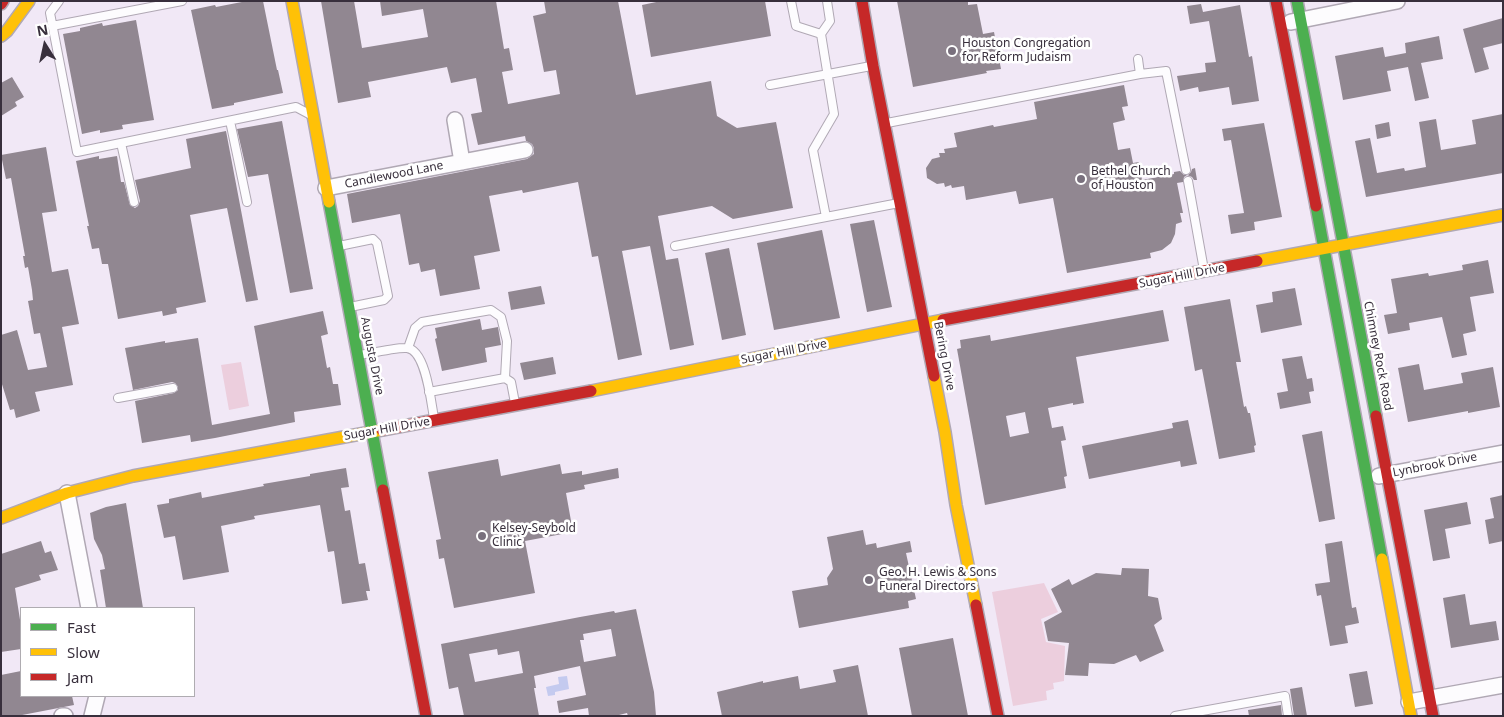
<!DOCTYPE html>
<html>
<head>
<meta charset="utf-8">
<style>
	body { margin:0 }
	#map { position:relative; width:1504px; height:717px; overflow:hidden; background:#f1e8f6; font-family:"Noto Sans",sans-serif }
	canvas { display:block }
	.frame { position:absolute; inset:0; border:2px solid #382f3c; pointer-events:none }
	.legend { position:absolute; left:20px; top:607px; width:175px; height:90px; box-sizing:border-box; background:#fff; border:1px solid #afacb1; margin:0; padding:6px 9px; list-style:none; font-size:15px; color:#382f3c }
	.legend li { display:flex; align-items:center; gap:10px; height:25px }
	.legend b { width:25px; border:1px solid #afacb1 }
	.north { position:absolute; left:20px; top:20px; width:50px; height:50px; -webkit-text-stroke:4px #fff; paint-order:stroke; rotate:350deg; font-size:14px; font-weight:700; line-height:20px; text-align:center; color:#382f3c }
	.north::after { content:''; display:block; margin:auto; width:18px; height:22px; background:#382f3c; clip-path:polygon(50% 0,100% 100%,50% 72%,0 100%) }
</style>
</head>
<body>
<div id="map">
<canvas width="1504" height="717"></canvas>
<div class="frame"></div>
<ul class="legend">
<li><b style="height:6px;background:#4caf50"></b>Fast</li>
<li><b style="height:6px;background:#ffc107"></b>Slow</li>
<li><b style="height:6px;background:#c62828"></b>Jam</li>
</ul>
<div class="north">N</div>
</div>
<script>
const c = document.querySelector('canvas').getContext('2d');
c.lineJoin = 'round';
function fillPath(path, color) { c.fillStyle = color; c.fill(path, 'evenodd'); }
function stroke(path, color, width, dash) { c.strokeStyle = color; c.lineWidth = width; c.lineCap = dash ? 'butt' : 'round'; c.setLineDash(dash || []); c.stroke(path); }
function write(font, color, halo, rows, align = 'center') {
  c.font = font + ' "Noto Sans",sans-serif'; c.lineWidth = 5; c.setLineDash([]); c.textBaseline = 'middle'; c.strokeStyle = halo; c.fillStyle = color; for (const [text, x, y, turn = 0] of rows) {
    c.save(); c.translate(x, y); c.rotate((+turn || 0) * Math.PI / 180); c.textAlign = isNaN(turn) ? turn : align; if (halo) c.strokeText(text, 0, 0); c.fillText(text, 0, 0); c.restore();
  }
}
fillPath(new Path2D(`
	M241 362 249 406 229 410 221 365Z
	M1044 583 1058 612 1041 619 1046 642 1065 646 1064 681 1053 683 1054 689 1046 691 1047 700 1013 706 992 592Z`), '#eccedd');
fillPath(new Path2D(`
	M567 676 569 689 555 692V695L548 696 546 687 559 684 558 677Z`), '#c4caef');
fillPath(new Path2D(`
	M247 1H263L277 70H278L283 93 234 103V105L212 109 191 10 215 5 216 7Z
	M321 1H354L362 48 428 37 423 9 382 16 380 1H496L504 49 509 48 513 70 502 72 508 104 560 94 556 70 544 72 533 16 546 13 544 1H618L636 95 711 81 717 116 737 128 776 122 793 208 733 219 712 206 658 216 666 260 678 258 694 345 670 350 650 246 622 251 642 355 618 360 598 256 592 257 578 182 523 193 522 190 489 196 500 251 474 256 480 289 440 296 435 269 421 272 419 263 409 265 400 214 352 223 347 194 527 159 534 154V148L532 144 526 141 525 136 478 145 471 114 482 112 476 78 451 83 447 67 368 82 371 97 338 103Z
	M661 1H765L771 36 651 57 642 5Z
	M897 1H968V5L977 4 983 34 994 32 1001 69 986 71 987 73 913 87Z
	M1201 4 1203 12 1240 5 1249 57 1252 56 1259 101 1232 105 1229 87 1199 92 1198 87 1180 91 1177 76 1206 72 1205 63 1216 62 1209 21 1190 24 1187 6Z
	M1503 18V43L1483 48 1489 69 1475 73 1463 29Z
	M136 20 154 120 122 125 123 129 100 133V130L82 134 63 34 80 31V28L102 23 103 26Z
	M1439 36 1443 59 1421 63 1429 98 1415 101 1408 67 1387 71 1391 91 1343 100 1335 56 1383 47 1385 57 1406 53 1405 43Z
	M12 77 24 97 15 102 17 106 1 116V83Z
	M1124 85 1128 106 1122 107 1125 120 1113 123 1118 150 1130 148 1133 163 1139 162 1142 180 1174 174V172L1180 171 1184 175H1188L1191 172 1192 169 1195 168 1197 180H1194L1192 177 1187 175 1184 177 1183 182 1177 183 1183 213H1180L1182 222 1176 224 1175 234 1171 243 1162 250 1150 253 1151 258 1067 273 1053 198 1019 204 1016 191 966 200 964 186 952 188 951 185 945 187 944 183 937 184 927 178 926 168 932 159 940 157 939 153H945L944 149 957 147 954 133 993 125 994 127 1037 119 1034 102Z
	M1503 114V173L1366 197 1355 141 1370 138 1377 173 1404 168 1405 171 1426 167 1419 122 1436 119 1441 150 1476 144 1472 120Z
	M282 121 313 289 290 293 268 174 248 177 237 129Z
	M1389 122 1391 136 1377 139 1375 125Z
	M1264 123 1282 217 1254 222 1255 230 1231 234 1228 215 1244 213 1231 140 1224 141 1222 129Z
	M226 131 258 300 246 302 227 208 190 215 206 302 176 308 177 313 163 316 162 311 118 319 108 264H102L99 248 92 249 87 226H89L76 161 99 156V159L117 156 121 182H124L130 205 135 208 138 206 140 201 135 180 191 168 186 139Z
	M46 147 57 211 42 213 52 272 68 269 79 324 62 327 73 385 35 392 40 411 16 418 14 409 10 410 1 381V335L17 330 28 370 47 367 40 333 34 334 28 301 33 300 32 290 28 267 25 268 23 256H25L11 178 6 179 1 155Z
	M874 220 892 307 867 312 850 224Z
	M822 230 840 318 774 330 757 243Z
	M729 248 746 335 722 340 705 253Z
	M1488 260 1494 293 1470 297 1476 331 1463 334 1467 355 1452 358 1442 317 1409 323 1410 330 1388 334 1384 315 1397 313 1391 279 1428 273 1429 276 1463 270 1462 265Z
	M541 286 545 304 511 310 508 292Z
	M1295 288 1302 325 1261 333 1256 305 1273 302 1272 292Z
	M1230 299 1241 362H1236L1244 407 1246 406 1248 413H1250L1256 445 1254 446 1255 452 1219 459 1202 369 1195 371 1184 307Z
	M1163 310 1169 341 1076 357 1084 403 1073 405V403L1048 408 1052 428 1063 426 1066 440 1061 441 1067 476 1064 477 1066 488 985 505 957 349 961 348 960 340 990 335 991 341ZM1025 412 1029 433 1010 437 1006 416Z
	M323 311 328 334 321 336 327 368 330 367 333 384H338L341 405 294 412 295 422 215 438 191 442 190 435 142 443 135 401 174 393 178 390V387L175 383 172 382 133 390 125 348 165 341V343L198 338 212 425 270 414 254 326Z
	M480 319 482 330 498 327 501 345 485 348 487 362 442 371 435 339 437 338 435 328Z
	M1302 356 1307 379 1312 378 1314 391 1309 392 1311 403 1280 409 1277 393 1288 391 1282 359Z
	M553 357 556 374 524 380 520 363Z
	M1419 364 1424 390 1463 383 1461 373 1493 367 1500 407 1468 413V411L1408 422 1398 368Z
	M1188 420 1197 464 1181 467 1180 461 1089 479 1082 446 1173 428 1172 423Z
	M1322 431 1335 519 1319 522 1302 435Z
	M498 459 501 476 560 464 562 474 582 471V475L618 468 619 478 584 485 585 489 566 493 573 532 525 541 535 593 454 608 444 558 439 559 436 540 441 539 428 472Z
	M346 468 349 487 341 488 345 511 350 510 359 564 365 563 370 591H366L368 600 342 604 334 551 328 552 320 505 254 516 255 519 221 526 229 572 183 580 175 536 164 538 157 505 169 503V499L201 492 202 498 264 486 263 484 310 476V474Z
	M1503 495V541L1489 544 1485 520 1494 518 1490 498Z
	M1467 502 1471 524 1445 529 1450 558 1433 561 1424 510Z
	M126 503 143 608H106L100 570 105 569 102 555 94 539 90 513 106 507Z
	M863 530 866 545 876 543 877 548 910 541 912 552 906 553 916 599 908 601 909 608 799 628 792 591 828 585 827 578 833 569 827 537Z
	M41 541 45 553 51 551 58 570 39 575 41 580 15 588 21 626V649L1 652V554Z
	M1342 541 1352 608 1356 607 1359 623 1345 626 1348 643 1330 646 1321 595 1317 596 1315 584 1330 582 1325 544Z
	M1122 568 1149 569 1148 596 1158 598 1162 619 1154 625 1164 651 1140 662 1136 655 1114 664 1089 663 1088 676 1065 675 1069 643 1048 641 1044 622 1062 612 1051 589 1069 579 1072 585 1096 573 1121 575Z
	M1465 594 1470 625 1496 621 1499 640 1451 648 1443 598Z
	M636 609 654 692 656 716H628L627 713 615 716H589L588 708 559 713 557 701 586 695 580 666 534 676 536 688H534L539 716H464L458 687 449 689 441 644 580 617 614 611 615 613ZM611 629 616 656 584 662 580 640H584L583 634ZM497 649 498 655 519 651 523 673 475 682 469 654Z
	M953 638 968 716H912L899 648Z
	M858 665 868 716H722L717 692 763 681V683L798 676 800 689 836 682 833 670Z
	M21 671V696H72L74 705 17 716H1V675Z
	M1367 671 1373 704 1355 707 1349 674Z
	M1302 687 1307 716H1294L1290 689Z
	M1281 705 1282 716H1249L1248 710Z`), '#918791');
const lane = new Path2D(`
	M59 1 50 13 77 152 296 107 309 114
	M791 1 796 26 821 34
	M52 26 182 1
	M1138 59 1140 74 1166 71 1186 170
	M770 85 871 66
	M230 121 247 202
	M887 123 1140 74
	M121 143 134 202
	M1188 181 1204 270
	M826 217 813 150 834 114 821 34 830 21 827 1
	M339 246 373 239 377 243 388 296 384 300 350 307
	M675 246 899 203
	M408 348 415 328 422 322 491 310 501 317 507 341 505 378
	M360 355C371 353 398 347 407 348 426 350 431 402 434 418
	M429 392 505 378 511 382 515 403
	M118 398 173 388
	M1175 716 1285 696 1288 716`);
const street = new Path2D(`
	M1291 22 1397 1
	M455 120 462 162
	M326 188 525 150
	M1379 476 1503 453
	M67 493 89 608
	M1409 702 1503 685
	M62 716H65
	M92 716 97 696`);
const fast = new Path2D(`
	M1297 1 1376 416
	M329 202 383 490
	M1316 206 1382 559`);
const slow = new Path2D(`
	M292 1 329 202
	M1 36 7 31 29 1
	M1257 261 1503 215
	M934 376 945 432 956 505 976 605
	M591 391 943 320
	M1 518 67 493 133 476 382 430
	M1382 559 1411 716`);
const jam = new Path2D(`
	M862 1 873 66 934 376
	M1276 1 1316 206
	M1 4 3 1
	M943 320 1257 261
	M1376 416 1433 716
	M382 430 591 391
	M383 490 426 716
	M976 605 998 716`);
stroke(lane, '#b0a8b4', 10);
stroke(street, '#b0a8b4', 18);
stroke(fast, '#b0a8b4', 14);
stroke(slow, '#b0a8b4', 14);
stroke(jam, '#b0a8b4', 14);
stroke(lane, '#fdfcfe', 8);
stroke(street, '#fdfcfe', 15);
stroke(fast, '#4caf50', 11);
stroke(slow, '#ffc107', 11);
stroke(jam, '#c62828', 11);
for (const [x, y, r, color] of [
	[952,51,5,"#79707d"],
	[1081,179,5,"#79707d"],
	[482,536,5,"#79707d"],
	[869,580,5,"#79707d"]
]) { const dot = new Path2D(); dot.arc(x, y, r, 0, 2 * Math.PI); c.fillStyle = color; c.fill(dot); stroke(dot, '#fff', 2); }
write('12px', '#382f3c', '#fff', [
	["Houston Congregation",962,44],
	["for Reform Judaism",962,58],
	["Bethel Church",1091,172],
	["of Houston",1091,186],
	["Kelsey-Seybold",492,529],
	["Clinic",492,543],
	["Geo. H. Lewis & Sons",879,573],
	["Funeral Directors",879,587]
], 'left');
write('12px', '#382f3c', '#fff', [
	["Candlewood Lane",394,175,-11],
	["Sugar Hill Drive",1182,276,-11],
	["Sugar Hill Drive",784,352,-11],
	["Augusta Drive",372,356,79],
	["Bering Drive",944,356,79],
	["Chimney Rock Road",1378,356,79],
	["Sugar Hill Drive",387,429,-10],
	["Lynbrook Drive",1435,465,-11]
]);
</script>
</body>
</html>
